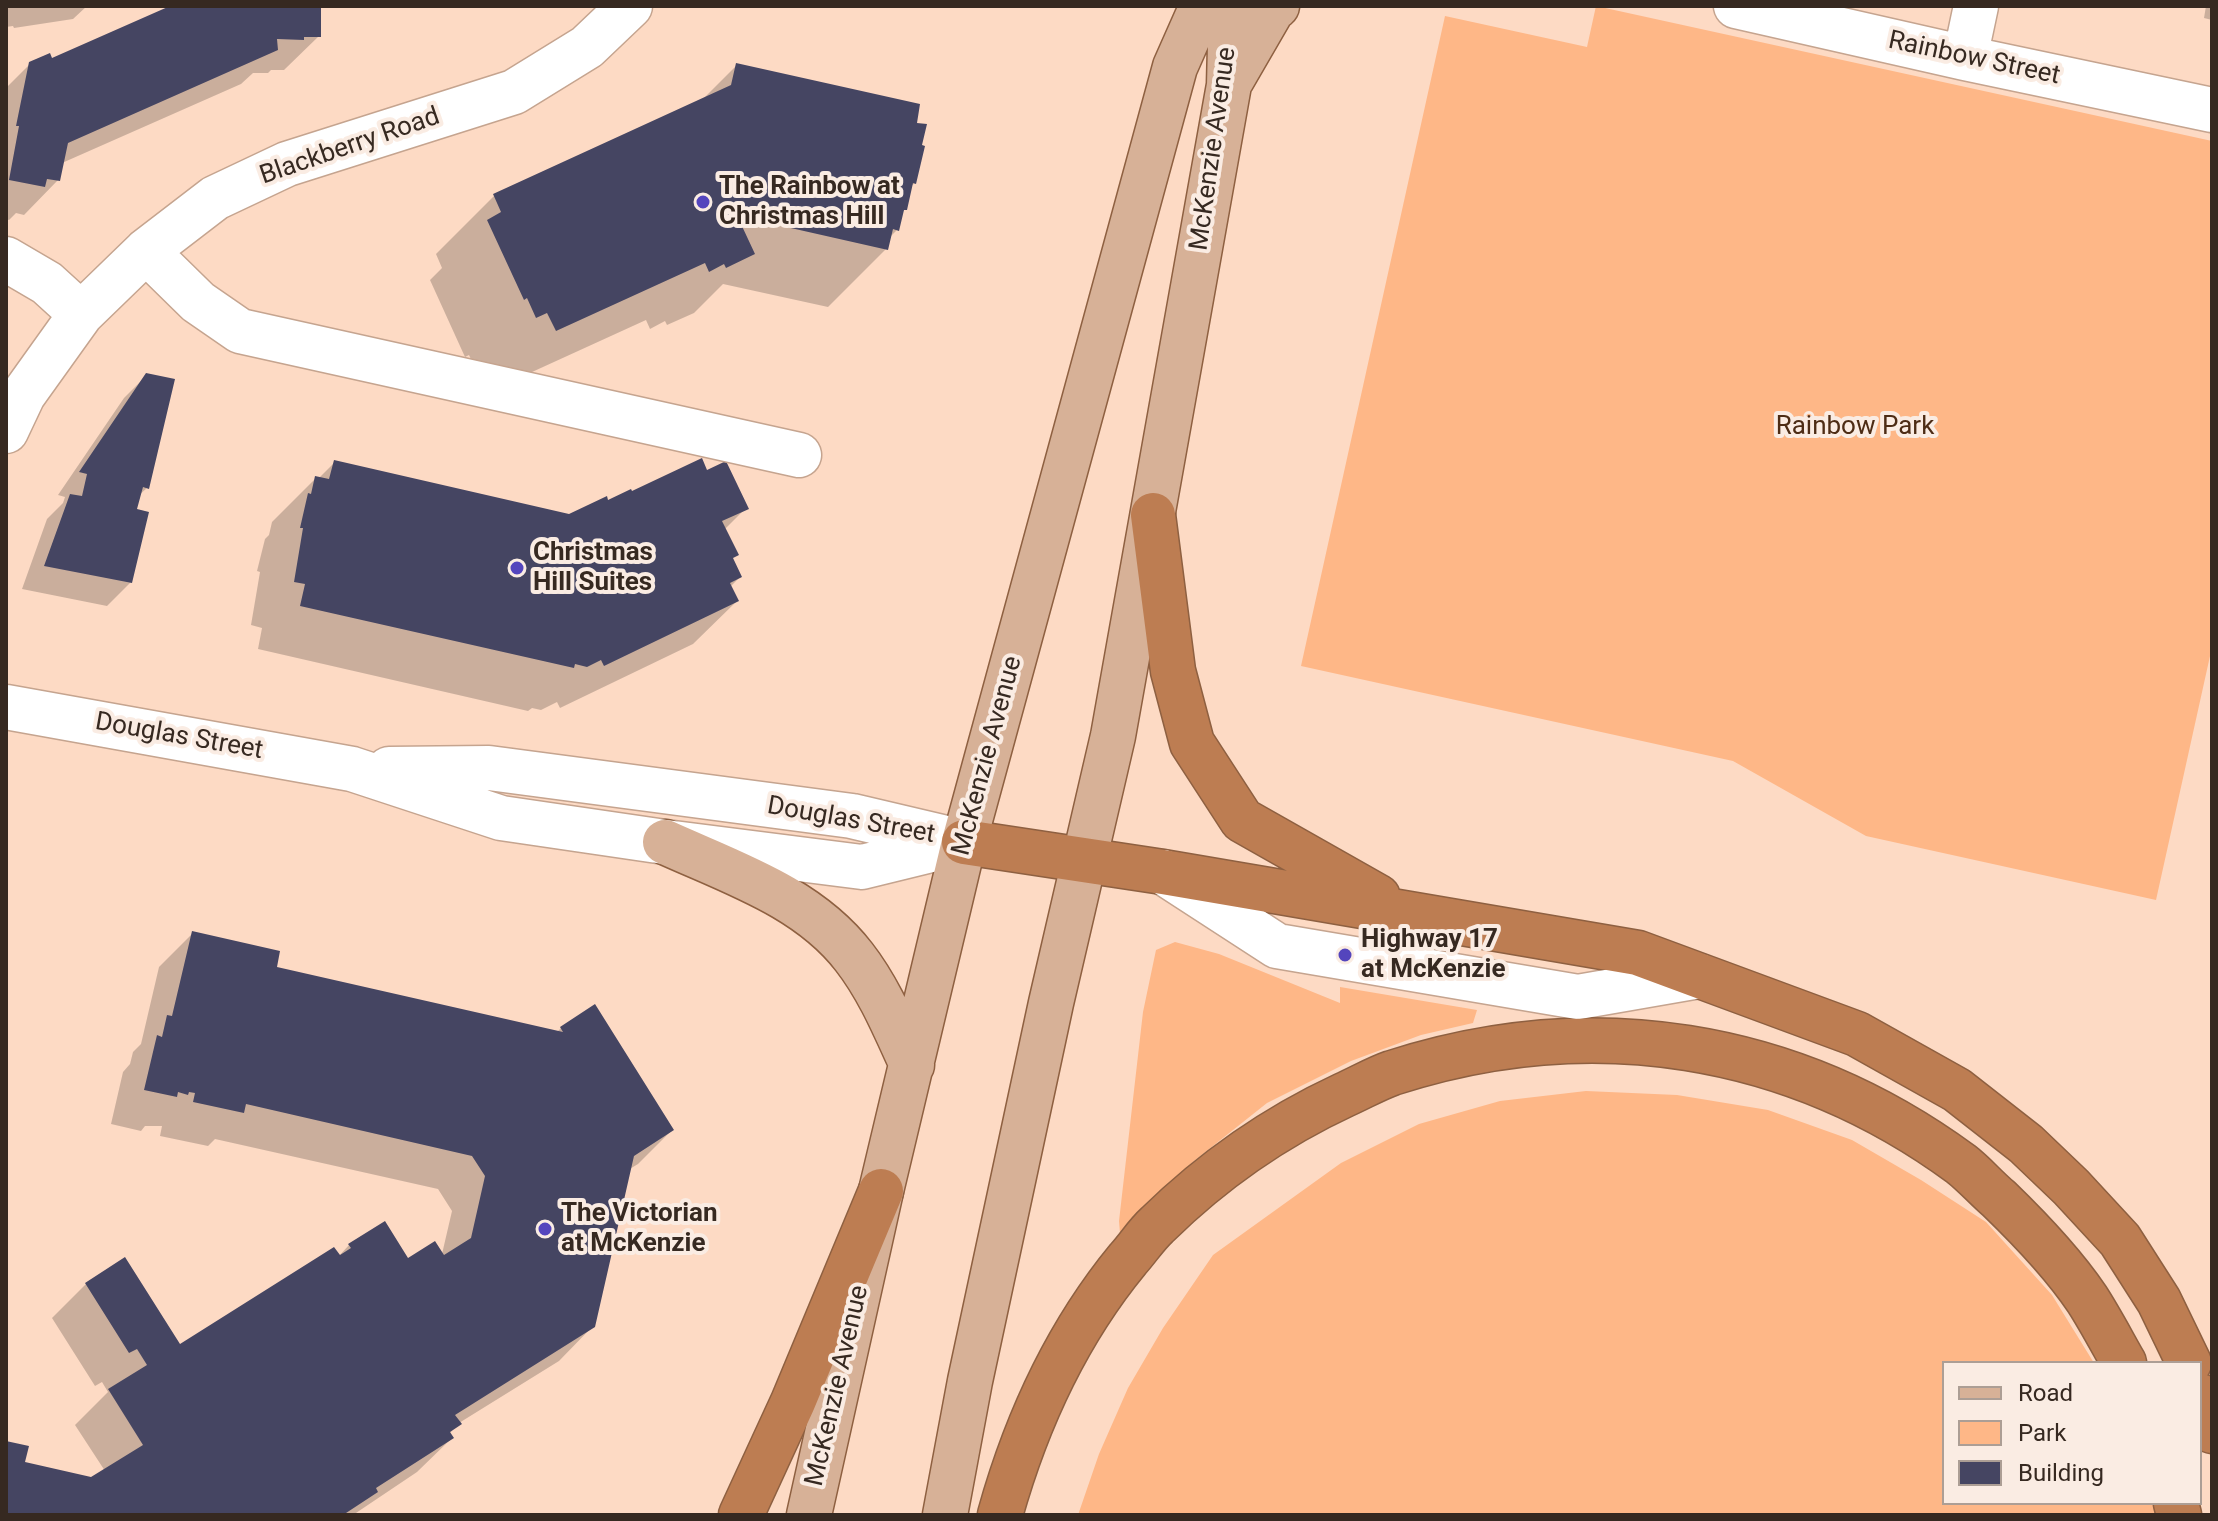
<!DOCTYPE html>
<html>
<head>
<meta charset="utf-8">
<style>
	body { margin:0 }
	#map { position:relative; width:2218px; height:1521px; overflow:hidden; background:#fddac4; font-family:Roboto,sans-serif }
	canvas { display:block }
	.frame { position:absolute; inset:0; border:8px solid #362921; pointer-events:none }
	.legend { position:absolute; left:1942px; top:1361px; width:260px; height:144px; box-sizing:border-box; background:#faece3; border:2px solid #ac9e95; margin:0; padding:10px 14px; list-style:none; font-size:24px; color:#362921 }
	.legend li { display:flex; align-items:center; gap:16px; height:40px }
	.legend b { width:40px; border:2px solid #ac9e95 }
</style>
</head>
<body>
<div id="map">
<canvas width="2218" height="1521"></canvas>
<div class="frame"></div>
<ul class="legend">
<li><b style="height:10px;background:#d7b197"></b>Road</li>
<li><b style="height:22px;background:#feb787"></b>Park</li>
<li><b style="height:22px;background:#454562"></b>Building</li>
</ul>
</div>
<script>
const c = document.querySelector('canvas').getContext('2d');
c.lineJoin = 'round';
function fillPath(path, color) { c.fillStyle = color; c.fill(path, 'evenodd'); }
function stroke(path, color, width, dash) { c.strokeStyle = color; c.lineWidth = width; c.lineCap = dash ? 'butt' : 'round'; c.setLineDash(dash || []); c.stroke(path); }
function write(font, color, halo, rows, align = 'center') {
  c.font = font + ' Roboto,sans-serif'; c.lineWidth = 8; c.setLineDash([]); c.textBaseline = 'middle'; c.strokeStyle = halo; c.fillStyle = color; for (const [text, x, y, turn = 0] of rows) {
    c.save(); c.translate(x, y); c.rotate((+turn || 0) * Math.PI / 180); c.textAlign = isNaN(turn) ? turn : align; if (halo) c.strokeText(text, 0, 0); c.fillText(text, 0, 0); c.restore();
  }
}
fillPath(new Path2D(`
	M1596 6 2212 141V647L2156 900 1866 836 1733 761 1301 666 1445 16 1587 47Z
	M1175 942 1219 954 1340 1003V987L1477 1010 1473 1023 1421 1035 1351 1061 1267 1103 1194 1161 1120 1233 1119 1221 1143 1012 1156 950Z
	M1586 1091 1677 1095 1768 1110 1852 1140 1921 1180 1986 1222 2052 1295 2094 1363H1944V1503H2156L2160 1515H1078L1099 1454 1128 1388 1163 1328 1213 1255 1341 1163 1419 1124 1500 1101Z`), '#feb787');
fillPath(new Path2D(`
	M6 6H87L73 19 14 28 13 26 6 27Z
	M174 6H319V36L284 70H271L268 73H253L241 84 62 163 58 180 24 215 16 213 9 220 6 219V88L30 64 51 60Z
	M2206 6H2212V20L2204 18Z
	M737 65 915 124V183L910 187 905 209 901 213 897 230 889 238 886 249 828 307 723 284 694 313 667 325 665 321 650 329 646 320 497 388 478 375 469 355 465 357 430 280 442 268 436 254 494 196 701 101Z
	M147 375V488L138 496 135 511 131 582 107 606 22 589 47 519 63 503 65 497 58 495 124 398Z
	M334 463 570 516 632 494 706 473 746 508 724 530 731 559 740 577 730 587 737 601 693 644 560 708 557 702 541 710 532 708 528 711 258 649 262 628 251 625 260 572 257 571 265 539 269 535 272 522 316 478 318 479Z
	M193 933 274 969 556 1033 561 1028 672 1130 638 1164 628 1170 593 1326 559 1361 459 1423 449 1434 452 1438 417 1472 353 1515H6V1443L23 1464 91 1479 105 1471 75 1425 108 1392 102 1382 95 1386 52 1318 86 1284 179 1347 338 1257 349 1245 407 1260 442 1254 452 1211 438 1189 215 1139 208 1146 160 1136 162 1126H145L141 1131 111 1124 123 1072 130 1064 133 1052 141 1044 159 967Z`), '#0003');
fillPath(new Path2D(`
	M170 6H321V37H304V40L277 39 278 50 68 143 60 181 47 179 45 187 9 180 19 126H16L29 62 50 53 52 58Z
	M736 63 920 104 917 123 927 124 922 145 925 146 916 184 913 183 907 210H904L899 231 893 229 888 250 751 219 741 224 755 254 726 268 724 264 709 272 705 263 556 331 547 313 536 318 527 298 524 300 487 220 501 212 493 194 731 85Z
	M146 373 175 379 149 489 143 487 137 509 149 512 132 583 44 566 70 494 82 496 87 474 79 472Z
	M702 458 707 470 726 461 749 509 722 521 739 555 733 558 742 577 730 583 739 601 604 666 601 660 587 667 575 664 574 668 300 606 305 584 294 582 303 528H300L308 493 311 494 315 476 329 479 334 460 569 514 607 496 608 500 631 489 632 491Z
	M192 931 280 951 277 967 563 1032 560 1027 595 1004 674 1130 634 1156 595 1327 455 1415 462 1424 450 1432 454 1438 376 1488 378 1492 343 1515H6V1441L29 1446 25 1462 91 1477 143 1445 108 1389 147 1365 137 1349 129 1353 85 1283 125 1257 180 1344 334 1247 340 1255 351 1248 348 1244 385 1221 408 1258 435 1241 444 1255 471 1238 485 1176 472 1156 246 1104 244 1113 193 1102 195 1093 189 1092 188 1095 178 1092 177 1097 144 1090 157 1035 162 1037 167 1015 172 1016Z`), '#454562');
const minor = new Path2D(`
	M1736 6 1965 58 2212 110
	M1965 58 1976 6
	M146 251 198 302 240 331 799 455
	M6 259 47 283 81 314
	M6 431 23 395 81 314 146 251 215 198 287 164 514 92 587 47 630 6
	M6 707 352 769 501 818 665 842 862 867 964 842
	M389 769 489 768 852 816 954 840
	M1163 872 1277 946 1578 997 1699 976`);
const major = new Path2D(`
	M1232 79 1272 10 1277 6
	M665 842C731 872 808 897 854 957 879 989 895 1028 912 1065
	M809 1515 881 1191 964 842 1175 67 1202 6
	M945 1515 970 1381 1051 1003 1113 736 1229 85 1231 6`);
const highway = new Path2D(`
	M1153 515 1173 671 1192 743 1242 820 1378 897
	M964 842 1163 872 1638 953 1857 1034 1957 1090 2026 1144 2071 1187 2120 1240 2159 1301 2189 1363
	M2200 1396 2212 1431
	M2176 1503 2179 1515
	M741 1515 793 1402 881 1191
	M1000 1515C1026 1422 1067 1333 1128 1259 1138 1248 1146 1235 1157 1225 1212 1171 1275 1127 1344 1095 1360 1088 1375 1079 1392 1073 1590 1009 1792 1040 1961 1164 1974 1174 1986 1188 1999 1199 2030 1229 2062 1262 2087 1299 2100 1319 2112 1342 2124 1363`);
stroke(minor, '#c5a48f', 47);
stroke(major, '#8e6041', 47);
stroke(highway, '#8e6041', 47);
stroke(minor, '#fff', 44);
stroke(major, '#d7b197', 44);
stroke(highway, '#bd7d52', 44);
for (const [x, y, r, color] of [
	[703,202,8,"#5445bd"],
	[517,568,8,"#5445bd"],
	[1345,955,8,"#5445bd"],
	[545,1229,8,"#5445bd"]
]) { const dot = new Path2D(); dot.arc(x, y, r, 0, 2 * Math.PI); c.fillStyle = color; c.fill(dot); stroke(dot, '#faece3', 3); }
write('26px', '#362921', '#faece3', [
	["Rainbow Street",1974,59,12],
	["Blackberry Road",350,147,-19],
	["McKenzie Avenue",1214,149,-82],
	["Douglas Street",179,737,10],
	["McKenzie Avenue",988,756,-75],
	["Douglas Street",851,821,10],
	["McKenzie Avenue",838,1386,-77]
]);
write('bold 26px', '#362921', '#faece3', [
	["The Rainbow at",719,187],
	["Christmas Hill",719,217],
	["Christmas",533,553],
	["Hill Suites",533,583],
	["Highway 17",1361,940],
	["at McKenzie",1361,970],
	["The Victorian",561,1214],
	["at McKenzie",561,1244]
], 'left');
write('26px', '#4d2c15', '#faece3', [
	["Rainbow Park",1855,427]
]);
</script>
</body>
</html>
